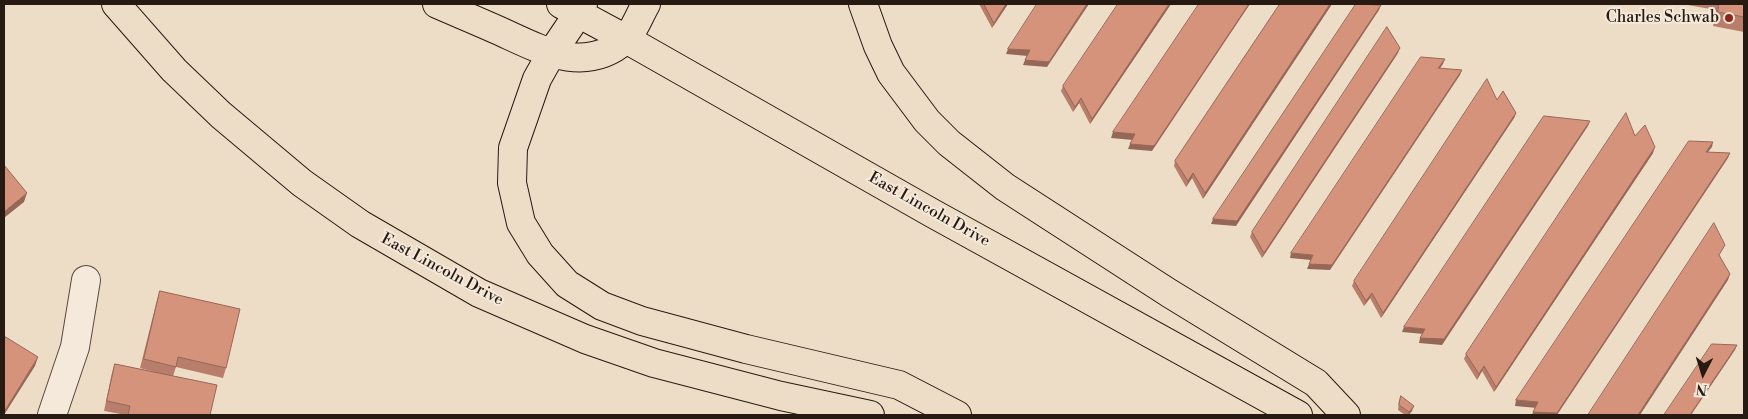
<!DOCTYPE html>
<html>
<head>
<meta charset="utf-8">
<style>
	body { margin:0 }
	#map { position:relative; width:1748px; height:419px; overflow:hidden; background:#eeddc6; font-family:"Libre Bodoni",serif }
	canvas { display:block }
	.frame { position:absolute; inset:0; border:5px solid #261a12; pointer-events:none }
	.north { position:absolute; left:1678px; top:349px; width:50px; height:50px; -webkit-text-stroke:4px #f4e9da; paint-order:stroke; rotate:185deg; font-size:14px; font-weight:700; line-height:20px; text-align:center; color:#261a12 }
	.north::after { content:''; display:block; margin:auto; width:18px; height:22px; background:#261a12; clip-path:polygon(50% 0,100% 100%,50% 72%,0 100%) }
</style>
</head>
<body>
<div id="map">
<canvas width="1748" height="419"></canvas>
<div class="frame"></div>
<div class="north">N</div>
</div>
<script>
const c = document.querySelector('canvas').getContext('2d');
c.lineJoin = 'round';
function stroke(path, color, width, dash) { c.strokeStyle = color; c.lineWidth = width; c.lineCap = dash ? 'butt' : 'round'; c.setLineDash(dash || []); c.stroke(path); }
function fillPath(path, color) { c.fillStyle = color; c.fill(path, 'evenodd'); }
function write(font, color, halo, rows, align = 'center') {
  c.font = font + ' "Libre Bodoni",serif'; c.lineWidth = 4; c.setLineDash([]); c.textBaseline = 'middle'; c.strokeStyle = halo; c.fillStyle = color; for (const [text, x, y, turn = 0] of rows) {
    c.save(); c.translate(x, y); c.rotate((+turn || 0) * Math.PI / 180); c.textAlign = isNaN(turn) ? turn : align; if (halo) c.strokeText(text, 0, 0); c.fillText(text, 0, 0); c.restore();
  }
}
const minor = new Path2D(`
	M52 415 75 347 86 280`);
const major = new Path2D(`
	M116 4 174 70 221 115 302 183 360 224 479 293 585 339 654 363 781 396 870 415
	M437 4C460 14 482 23 504 33 543 51 586 74 625 40 633 33 640 14 646 4
	M561 4 626 39 932 213 1298 415
	M583 4 578 14 551 54 537 79 513 148 512 183 521 223 540 254 567 284 602 306 642 321 746 349 899 385 957 415
	M863 4 878 46 891 73 927 121 949 143 1005 187 1169 293 1316 383 1346 415`);
stroke(minor, '#584b3f', 30);
stroke(major, '#261a12', 30);
stroke(minor, '#f4e9da', 28);
stroke(major, '#eeddc6', 28);
fillPath(new Path2D(`
	M979 4H1008L992 28Z
	M1171 4 1090 124 1079 103 1073 112 1061 91 1063 86Z
	M1280 4H1332L1203 199 1192 178 1186 187 1174 166 1175 161Z
	M1682 4H1744V32L1713 26 1716 10Z
	M1398 53 1262 258 1250 237 1252 232Z
	M1497 100 1516 113 1514 118 1381 318 1370 298 1364 306 1352 286 1354 281Z
	M1635 136 1653 153 1494 392 1482 371 1477 380 1464 359 1466 354Z
	M160 291 226 368 223 378 176 367 173 376 210 415H126L104 411 112 373 115 364 155 372 140 368 157 300Z
	M1401 396 1412 411 1409 415H1405L1398 410 1399 401Z`), '#b87e6b');
fillPath(new Path2D(`
	M1006 4H1008L992 28 994 23Z
	M1087 4H1089L1047 67 1023 65 1025 60Z
	M1169 4H1171L1090 124 1092 119Z
	M1249 4H1250L1152 151 1128 149 1130 144Z
	M1330 4H1332L1203 199 1205 193Z
	M1381 5 1379 10 1236 226 1211 224 1213 219Z
	M1400 48 1398 53 1262 258 1264 253Z
	M1008 49 1030 50 1028 56 1006 54Z
	M1445 59 1443 64 1436 74 1438 68Z
	M1462 70 1460 75 1330 270 1307 269 1309 264Z
	M1081 98 1079 103 1073 112 1075 107Z
	M1516 113 1514 118 1381 318 1383 313Z
	M1590 121 1588 126 1442 345 1419 343 1420 338Z
	M1113 132 1135 134 1133 140 1111 138Z
	M1713 142 1712 147 1704 157 1706 152Z
	M1655 147 1653 153 1494 392 1496 387Z
	M1730 153 1728 158 1557 415H1532L1533 412Z
	M1193 173 1192 178 1186 187 1188 181Z
	M27 193 24 202 4 218V212Z
	M1291 253 1313 255 1311 260 1290 258Z
	M1730 274 1728 280 1640 415H1638Z
	M1372 293 1370 298 1364 306 1366 301Z
	M1404 327 1425 329 1424 334 1402 332Z
	M1737 345 1735 350 1691 415H1690Z
	M38 357 35 366 4 415V412Z
	M1484 366 1482 371 1477 380 1479 374Z
	M1516 400 1538 402 1537 408 1515 406Z
	M1414 406 1412 411 1408 415 1409 412Z`), '#966757');
const building = new Path2D(`
	M984 4H1006L994 23Z
	M1037 4H1087L1049 62 1025 60 1030 50 1008 49Z
	M1118 4H1169L1092 119 1081 98 1075 107 1063 86Z
	M1199 4H1249L1154 146 1130 144 1135 134 1113 132Z
	M1280 4H1330L1205 193 1193 173 1188 181 1175 161Z
	M1356 4 1381 5 1237 221 1213 219Z
	M1719 4H1744V17L1718 12Z
	M1387 27 1400 48 1264 253 1252 232Z
	M1421 57 1445 59 1438 68 1462 70 1332 265 1309 264 1313 255 1291 253Z
	M1487 79 1497 100 1503 91 1516 113 1383 313 1372 293 1366 301 1354 281Z
	M1626 113 1635 136 1645 125 1655 147 1496 387 1484 366 1479 374 1466 354Z
	M1544 116 1590 121 1444 339 1420 338 1425 329 1404 327Z
	M1689 141 1713 142 1706 152 1730 153 1557 413 1533 412 1538 402 1516 400Z
	M4 165 27 193 4 212Z
	M1714 223 1725 245 1719 255 1730 274 1638 415H1588Z
	M160 291 240 309 226 368 178 357 176 367 144 359Z
	M4 336 38 357 4 412Z
	M1712 344 1737 345 1690 415H1664Z
	M115 364 217 385 210 415H128L130 406 107 401Z
	M1401 396 1414 406 1409 412 1399 405Z`);
fillPath(building, '#d6937c');
stroke(building, '#966757', 1);
for (const [x, y, r, color] of [
	[1729,18,5,"#8f2418"]
]) { const dot = new Path2D(); dot.arc(x, y, r, 0, 2 * Math.PI); c.fillStyle = color; c.fill(dot); stroke(dot, '#f4e9da', 2); }
write('16px', '#261a12', '#f4e9da', [
	["Charles Schwab",1719,18]
], 'right');
write('16px', '#261a12', '#f4e9da', [
	["East Lincoln Drive",929,210,29],
	["East Lincoln Drive",442,270,28]
]);
</script>
</body>
</html>
